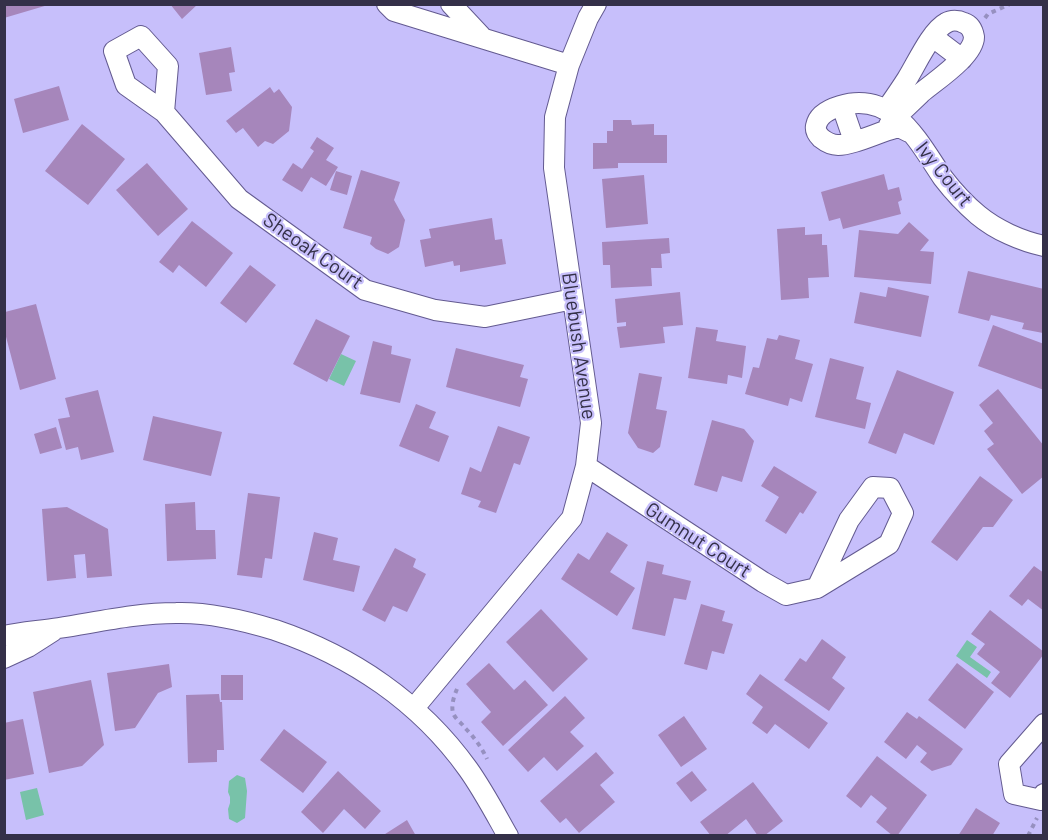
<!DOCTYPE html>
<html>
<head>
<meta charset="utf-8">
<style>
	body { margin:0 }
	#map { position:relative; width:1048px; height:840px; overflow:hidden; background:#c7bffb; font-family:Barlow,sans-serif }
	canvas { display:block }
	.frame { position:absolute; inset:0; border:6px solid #343048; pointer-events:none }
</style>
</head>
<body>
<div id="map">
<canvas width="1048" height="840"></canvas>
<div class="frame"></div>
</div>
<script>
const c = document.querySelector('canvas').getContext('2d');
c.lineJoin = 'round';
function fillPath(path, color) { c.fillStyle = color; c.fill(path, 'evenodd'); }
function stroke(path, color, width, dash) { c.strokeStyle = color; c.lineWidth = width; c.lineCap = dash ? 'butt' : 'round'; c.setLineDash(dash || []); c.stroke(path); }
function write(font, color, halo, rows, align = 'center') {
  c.font = font + ' Barlow,sans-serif'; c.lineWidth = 4.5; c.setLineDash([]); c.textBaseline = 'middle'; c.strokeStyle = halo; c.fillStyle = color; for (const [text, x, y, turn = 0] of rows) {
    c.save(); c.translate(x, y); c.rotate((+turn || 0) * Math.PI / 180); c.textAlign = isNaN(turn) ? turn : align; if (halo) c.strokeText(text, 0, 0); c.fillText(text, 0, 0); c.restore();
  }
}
fillPath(new Path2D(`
	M341 354 356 361 344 386 329 379Z
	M967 640 977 647 970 657 991 672 987 678 956 656Z
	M237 775 245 778 247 791 245 818 237 823 229 819 228 809 230 803V797L228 792 229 781Z
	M37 788 44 815 26 820 20 792Z`), '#78c2a9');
fillPath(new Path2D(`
	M4 4H47L48 5 4 18Z
	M170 4H198L182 19Z
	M231 47 235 72 229 73 232 91 206 95 199 53Z
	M59 86 69 120 23 133 14 99Z
	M270 87 274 93 279 89 292 107 289 131 273 144 265 141 258 147 243 128 236 133 226 121Z
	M613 120H631L632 125 654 124V135H667V163H618V168L593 169V143H607V131H613Z
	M82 124 125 159 88 205 45 171Z
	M317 137 334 148 326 160 338 167 326 186 311 177 302 192 282 180 293 163 302 169 314 151 310 148Z
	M147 163 188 209 158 236 116 190Z
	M361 170 400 182 394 200 405 220 399 247 388 254 376 249 370 244 372 237 343 228Z
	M336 171 352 176 347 195 330 190Z
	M884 174 888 190 899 187 902 200 898 202 901 214 843 229 840 218 829 221 821 192Z
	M644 175 648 224 606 228 602 179Z
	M492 218 495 240 502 239 506 264 460 272V265L454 266 453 261 425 267 420 240 431 238 429 229Z
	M192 221 233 253 206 287 179 265 173 273 159 262Z
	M909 222 929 240 920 251 934 252 931 284 854 277 859 230 898 234Z
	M805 227V235L822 234V245H827L829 277 808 278 809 298 781 300 777 229Z
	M669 238 670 253 661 254 662 268H651L652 286 611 288 610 265H603L602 242Z
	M250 265 276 285 246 323 220 303Z
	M968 271 1044 289 1043 333 1022 329 1024 323 991 315 989 321 958 313Z
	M888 287 929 296 921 337 854 323 860 292 886 297Z
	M680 292 683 325 663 327 665 343 620 348 617 327 626 326V322L617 323 615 299Z
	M36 304 56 379 20 390 5 333V312Z
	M316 319 350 336 327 382 293 364Z
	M993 325 1044 344V390L978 366Z
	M696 327 718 330 716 341 746 346 742 378 728 375 727 384 688 378Z
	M779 335 800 340 795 359 813 364 802 402 790 398 788 406 745 394 753 367 759 368 767 338 777 340Z
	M373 341 392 346 391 354 411 359 400 403 360 394Z
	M456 348 524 365 520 377 528 379 520 407 446 387Z
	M830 358 864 367 856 399 871 403 865 429 815 417Z
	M897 370 954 392 934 445 904 433 896 454 868 443Z
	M639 373 662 377 656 409 667 411 660 447 653 453 638 448 628 433Z
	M998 389 1044 446V476L1022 494 987 449 994 444 984 431 993 423 979 405Z
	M98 390 114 452 81 460 78 447 66 450 58 419 70 417 65 398Z
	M416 404 436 412 429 428 449 436 439 462 399 446Z
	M153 416 222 432 211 476 143 460Z
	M712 420 744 429 754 441 742 482 722 476 717 492 694 485Z
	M498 426 530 437 520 465 514 463 496 513 478 507 481 501 461 494 470 467 481 472Z
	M56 427 62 448 40 454 34 434Z
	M774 466 817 492 803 514 800 512 786 534 765 521 779 497 761 486Z
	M980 476 1013 500 993 527H983L957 561 931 542Z
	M248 493 280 497 272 559 265 558 262 578 237 575Z
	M195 502 196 530H215L216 559 167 561 165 504Z
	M67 507 108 529 112 576 87 578 85 554 74 555 76 578 47 581 42 509Z
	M314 532 338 538 333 560 360 566 354 592 303 580Z
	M607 532 628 545 610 572 635 588 617 616 561 579 578 553 589 560Z
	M395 548 416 559 413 567 426 574 407 612 393 606 385 622 362 610Z
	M647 561 664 565 662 574 691 581 686 600 674 598 665 636 632 629Z
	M1034 566 1044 573V611L1028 599 1022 606 1009 596Z
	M701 604 725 611 722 621 733 624 724 654 712 651 707 670 684 664Z
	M541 609 588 659 553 692 506 642Z
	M990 610 1044 652V654L1010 698 991 683 1000 672 977 654 985 644 971 634Z
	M822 639 846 657 832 678 845 688 829 711 784 680 800 658 806 662Z
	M489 663 514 690 525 680 548 705 503 746 481 722 491 712 466 684Z
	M957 663 994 692 965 729 928 700Z
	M169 664 172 687 158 693 135 728 115 731 107 673Z
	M760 674 828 723 809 749 775 724 767 734 752 723 763 707 746 694Z
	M221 675H243V700H221Z
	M91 680 104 745 82 766 49 773 33 692Z
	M219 694 220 702H222L224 750H217V762L188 763 186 695Z
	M565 696 585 718 570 732 584 746 557 771 544 757 528 772 508 750Z
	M907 712 917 719 919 716 963 749 951 765 932 771 920 762 927 753 917 745 906 759 884 742Z
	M684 716 707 749 681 767 658 735Z
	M23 719 34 774 4 780V723Z
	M284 729 327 762 303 793 260 760Z
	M596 752 614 773 600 785 615 802 579 833 566 818 560 823 540 801Z
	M877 756 927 795 897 836H893L876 822 887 808 871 795 861 808 846 796Z
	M338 771 381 811 365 829 344 809 323 833 301 812Z
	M692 771 707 790 691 802 676 783Z
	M753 782 783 821 764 836H758L746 819 725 836H711L700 822Z
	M976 808 1000 823 992 836H958Z
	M407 820 416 836H382Z`), '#a686bb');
const street = new Path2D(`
	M387 4 394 11 569 65
	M451 4 481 36
	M933 37 962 59
	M842 106 854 141
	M886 110C893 100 900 90 907 79 916 65 931 31 946 23 951 20 958 20 964 23 970 25 973 31 974 37 974 56 935 81 921 93 910 103 899 114 889 125
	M164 112 168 66 141 36 114 51 126 85 164 112 239 199 365 290 435 310 485 317 573 299
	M909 132 901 128H895C879 132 853 145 838 145 832 145 826 142 821 138 818 135 815 131 816 126 818 115 830 109 840 106 893 90 918 141 943 178 953 191 965 204 978 215 996 230 1021 241 1044 246
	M586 466 763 582 786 595 817 588 889 544 903 513 890 488 873 487 849 520 817 588
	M4 636C22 632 41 631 59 628 98 622 136 613 176 613 210 612 243 620 275 630 352 656 420 702 468 769 483 790 495 813 508 836
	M4 658 28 647 53 631
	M414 708 572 518 586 466 591 423 554 168 555 117 569 65 588 18 596 4
	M1044 724 1009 764 1014 794 1041 800 1044 794`);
stroke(street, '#635a90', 22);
stroke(new Path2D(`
	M985 18 988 14 1010 4
	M457 689C454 696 451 705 453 713 455 719 462 723 465 728 474 737 482 748 487 759
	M1028 836 1037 818`), '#9690c0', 4, [4.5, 4.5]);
stroke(street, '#fff', 20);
write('20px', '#343048', '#c7bffb', [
	["Ivy Court",944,174,51],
	["Sheoak Court",313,251,35],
	["Bluebush Avenue",579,346,82],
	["Gumnut Court",698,540,33]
]);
</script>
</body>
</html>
